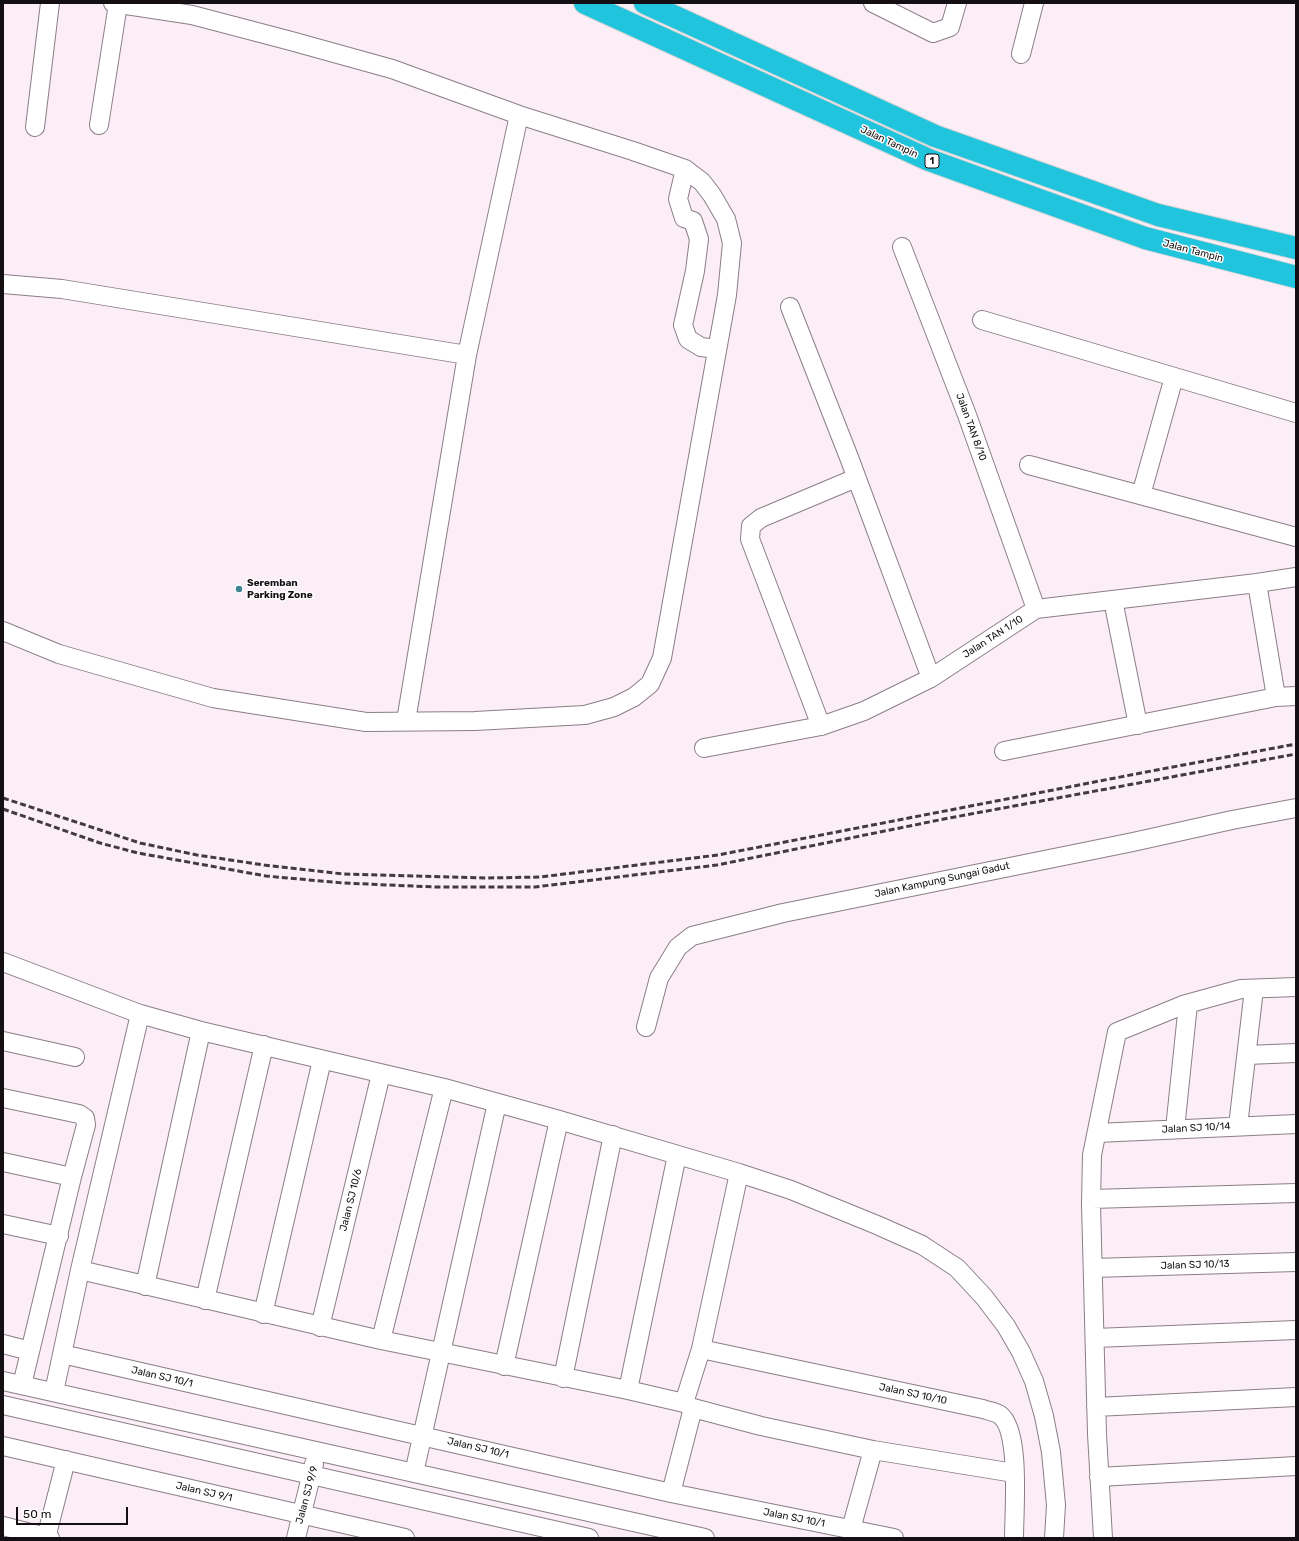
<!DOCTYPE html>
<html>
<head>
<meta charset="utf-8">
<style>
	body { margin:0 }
	#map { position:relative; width:1299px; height:1541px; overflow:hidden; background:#fceef7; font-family:Rubik,sans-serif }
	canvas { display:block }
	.frame { position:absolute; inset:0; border:4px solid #140f12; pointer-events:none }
	.scale { position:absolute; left:16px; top:1507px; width:112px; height:18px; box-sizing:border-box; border:2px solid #140f12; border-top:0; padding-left:5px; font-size:12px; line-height:14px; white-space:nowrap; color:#140f12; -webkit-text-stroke:3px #fff; paint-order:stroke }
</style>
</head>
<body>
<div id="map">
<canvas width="1299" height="1541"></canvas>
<div class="frame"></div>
<div class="scale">50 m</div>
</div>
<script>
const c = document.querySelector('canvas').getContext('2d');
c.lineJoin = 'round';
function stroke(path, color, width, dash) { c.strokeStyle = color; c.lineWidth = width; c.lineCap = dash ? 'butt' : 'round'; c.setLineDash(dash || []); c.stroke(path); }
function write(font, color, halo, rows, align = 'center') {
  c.font = font + ' Rubik,sans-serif'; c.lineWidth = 3; c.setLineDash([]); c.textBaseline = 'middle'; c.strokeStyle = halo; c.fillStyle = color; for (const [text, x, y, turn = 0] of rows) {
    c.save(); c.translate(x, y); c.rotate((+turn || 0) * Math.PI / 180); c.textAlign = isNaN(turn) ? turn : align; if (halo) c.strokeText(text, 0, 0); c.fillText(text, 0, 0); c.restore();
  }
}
const minor = new Path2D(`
	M873 3 933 33 950 27 957 3
	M1021 54 1034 3
	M99 125 118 4
	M35 127 50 3
	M685 169 678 199 684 218 693 221 699 239 695 271 683 325 688 339 701 347 717 349
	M902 247 967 415 1036 609
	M3 284 62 289 467 355
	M790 307 850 460 931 678
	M982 320 1296 413
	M1029 465 1296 537
	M1141 495 1174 377
	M1257 583 1276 697
	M1113 600 1138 725
	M3 631 59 654 213 698 366 722 475 721 585 715 614 707 634 697 650 684 662 658 727 295 732 243 726 219 712 195 702 182 685 169 633 151 519 115 392 69 291 41 192 15 113 3
	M406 721 467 355 519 115
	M821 726 750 539 751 526 761 518 856 478
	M704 748 821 726 864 711 931 678 1036 609 1257 583 1296 577
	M1004 751 1276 697 1296 696
	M3 962 140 1014 201 1031 444 1088 559 1120 739 1173 791 1190 877 1225 922 1245 957 1268 984 1297 1006 1326 1021 1352 1034 1381 1044 1416 1051 1452 1056 1505 1054 1538
	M646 1027 659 978 678 947 692 936 783 913 1133 842 1232 820 1296 808
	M3 1041 75 1057
	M1247 1055 1296 1053
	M3 1098 79 1114 85 1118 86 1125 72 1177 22 1385
	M1238 1126 1254 989
	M1175 1129 1188 1004
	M1097 1133 1296 1124
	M3 1162 72 1177
	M1092 1199 1296 1193
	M3 1224 59 1236
	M1093 1268 1296 1262
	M80 1270 381 1340 628 1390 684 1403 693 1408 761 1426 873 1450 1014 1473
	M145 1286 201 1031
	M205 1300 264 1045
	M263 1314 322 1060
	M320 1327 381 1074
	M1095 1338 1296 1330
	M381 1340 444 1088
	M3 1344 30 1351
	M701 1349 983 1409C988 1411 996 1412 1000 1415 1021 1431 1014 1511 1014 1538
	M62 1354 671 1493 894 1538
	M504 1366 559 1120
	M563 1378 613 1135
	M3 1381 705 1538
	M628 1390 677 1155
	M54 1392 80 1270 140 1014
	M684 1403 701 1349 739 1173
	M3 1405 589 1538
	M1096 1407 1296 1397
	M3 1446 405 1538
	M414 1473 497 1103
	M1099 1477 1296 1466
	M671 1493 693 1408
	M3 1526 50 1538
	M851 1529 873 1450
	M46 1538 66 1460
	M296 1538 314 1464
	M1103 1538 1097 1434 1091 1204 1092 1155 1117 1032 1183 1005 1241 989 1296 987`);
const highway = new Path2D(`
	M585 3 929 160 1145 238 1296 277
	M645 3 935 136 1158 215 1296 248`);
stroke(minor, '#8b7e87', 20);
stroke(highway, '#d5d4d4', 24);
stroke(minor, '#fff', 18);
stroke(highway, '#20c4dc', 22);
stroke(new Path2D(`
	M3 798 140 843 197 855 264 865 343 874 487 878 540 877 718 855 1146 772 1296 744
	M3 809 100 843 138 853 266 876 343 883 435 887H535L717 865 949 818 1296 754`), '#413a3e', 3, [6, 3]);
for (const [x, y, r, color] of [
	[239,589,4,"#408592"]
]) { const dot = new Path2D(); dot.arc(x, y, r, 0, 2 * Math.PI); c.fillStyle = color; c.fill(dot); stroke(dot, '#fff', 1.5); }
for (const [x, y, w] of [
	[932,161,14]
]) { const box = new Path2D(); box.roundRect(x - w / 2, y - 7, w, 14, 3); c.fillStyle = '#fff'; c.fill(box); stroke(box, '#140f12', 1); }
write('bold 9px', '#140f12', null, [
	["1",932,161]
]);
write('10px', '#140f12', '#fff', [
	["Jalan Tampin",889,142,25],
	["Jalan Tampin",1193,251,15],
	["Jalan TAN 8/10",971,427,70],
	["Jalan TAN 1/10",993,637,-33],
	["Jalan Kampung Sungai Gadut",942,880,-12],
	["Jalan SJ 10/14",1196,1128,-3],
	["Jalan SJ 10/6",351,1200,-76],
	["Jalan SJ 10/13",1195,1265,-2],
	["Jalan SJ 10/1",162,1377,13],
	["Jalan SJ 10/10",913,1394,12],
	["Jalan SJ 10/1",478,1448,13],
	["Jalan SJ 9/1",204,1492,13],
	["Jalan SJ 9/9",307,1495,-75],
	["Jalan SJ 10/1",794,1518,11]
]);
write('bold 10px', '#140f12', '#fff', [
	["Seremban",247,583],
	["Parking Zone",247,595]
], 'left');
</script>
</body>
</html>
